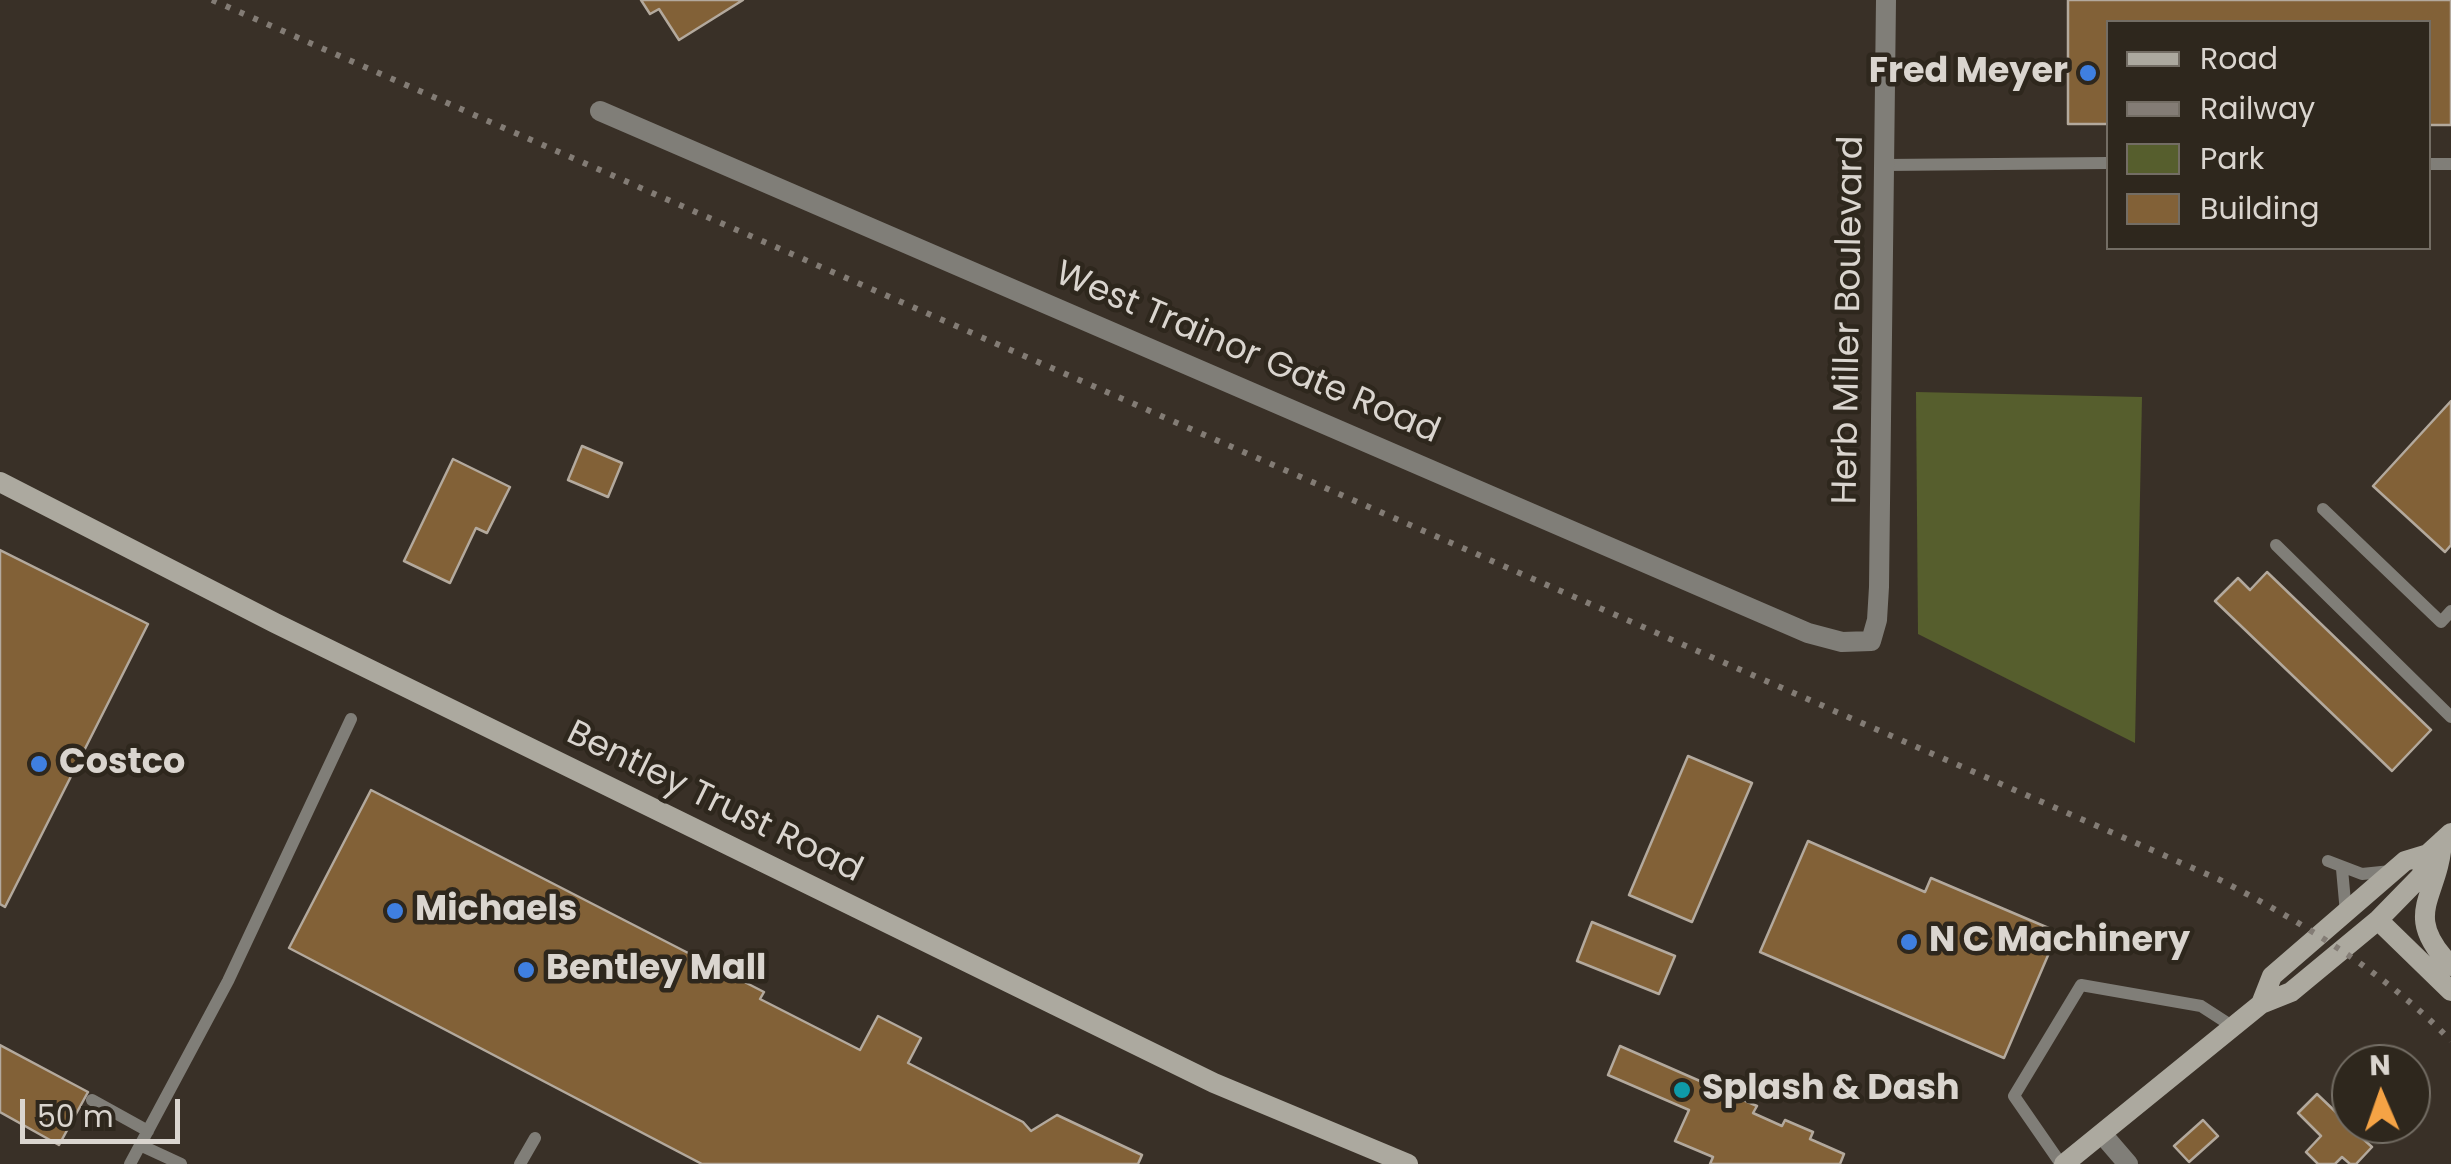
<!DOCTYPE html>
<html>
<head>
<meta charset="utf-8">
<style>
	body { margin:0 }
	#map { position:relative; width:2451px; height:1164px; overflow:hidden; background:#393027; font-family:Poppins,sans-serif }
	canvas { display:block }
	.legend { position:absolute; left:2106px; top:20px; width:325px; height:230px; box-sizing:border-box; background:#2e271d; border:2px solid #736d64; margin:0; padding:12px 18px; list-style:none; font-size:30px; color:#dad5cf }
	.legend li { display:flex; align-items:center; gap:20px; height:50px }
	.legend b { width:50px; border:2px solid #736d64 }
	.north { position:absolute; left:2331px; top:1044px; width:100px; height:100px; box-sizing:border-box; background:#2e271d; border:2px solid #736d64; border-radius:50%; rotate:358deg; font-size:28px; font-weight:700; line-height:40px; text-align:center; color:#dad5cf }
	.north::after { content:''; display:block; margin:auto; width:35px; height:45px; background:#f5a345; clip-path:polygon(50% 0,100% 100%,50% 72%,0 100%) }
	.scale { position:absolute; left:20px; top:1099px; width:160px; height:45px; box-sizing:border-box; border:5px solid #dad5cf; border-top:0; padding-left:12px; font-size:30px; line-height:35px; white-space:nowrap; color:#dad5cf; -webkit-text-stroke:8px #2e271d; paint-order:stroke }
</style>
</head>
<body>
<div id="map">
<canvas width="2451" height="1164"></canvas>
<ul class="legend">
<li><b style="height:12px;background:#aca99f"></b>Road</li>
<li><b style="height:12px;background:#837c75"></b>Railway</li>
<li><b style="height:28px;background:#565e2d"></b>Park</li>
<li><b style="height:28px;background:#826137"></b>Building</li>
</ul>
<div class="north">N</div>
<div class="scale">50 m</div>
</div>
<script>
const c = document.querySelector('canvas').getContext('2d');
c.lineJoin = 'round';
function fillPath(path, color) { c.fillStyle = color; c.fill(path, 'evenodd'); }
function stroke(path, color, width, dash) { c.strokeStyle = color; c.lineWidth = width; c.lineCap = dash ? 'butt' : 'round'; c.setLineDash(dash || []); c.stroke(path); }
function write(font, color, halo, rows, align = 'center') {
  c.font = font + ' Poppins,sans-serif'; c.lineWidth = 9; c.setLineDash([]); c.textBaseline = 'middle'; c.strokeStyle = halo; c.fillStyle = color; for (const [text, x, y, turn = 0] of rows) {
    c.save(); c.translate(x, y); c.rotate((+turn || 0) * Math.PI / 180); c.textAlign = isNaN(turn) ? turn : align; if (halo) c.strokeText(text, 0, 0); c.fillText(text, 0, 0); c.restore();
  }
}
fillPath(new Path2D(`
	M1916 392 2142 397 2135 743 1918 634Z`), '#565e2d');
const building = new Path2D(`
	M641 0H743L679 40 659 9 650 14Z
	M2068 0H2451V125H2428V22H2108V124H2068Z
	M2451 401V545L2445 552 2373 486Z
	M582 446 622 463 608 497 568 480Z
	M453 459 510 487 487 533 476 528 450 583 404 561Z
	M0 550 148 624 5 907 0 904Z
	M2267 572 2431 730 2392 771 2215 601 2238 578 2250 590Z
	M1688 756 1752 783 1692 922 1629 895Z
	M371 790 764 992 760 999 860 1050 878 1016 921 1038 908 1063 1023 1122 1031 1131 1057 1115 1142 1155 1138 1164H702L289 948Z
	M1808 841 1925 892 1931 878 2058 932 2004 1058 1760 952Z
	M1592 922 1675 956 1659 994 1577 961Z
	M0 1045 88 1092 59 1145 0 1112Z
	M1620 1046 1757 1106 1753 1113 1782 1126 1785 1120 1813 1132 1810 1139 1844 1154 1840 1164H1710L1713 1157 1675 1141 1689 1110 1608 1075Z
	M2317 1094 2340 1116 2345 1112 2351 1118V1124H2358L2366 1132 2361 1137 2372 1147 2356 1164H2350L2342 1157 2335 1164H2318L2306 1152 2321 1136 2298 1113Z
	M2203 1120 2218 1136 2189 1162 2174 1146Z`);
fillPath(building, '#826137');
stroke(building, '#b3a99d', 2.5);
stroke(new Path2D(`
	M2428 164H2451
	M1885 165 2108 163
	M2323 509 2441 622 2451 611
	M2276 545 2451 717
	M2328 861 2362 874 2391 871
	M2342 869 2346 913
	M92 1100 148 1131
	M140 1145 181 1164
	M130 1164 228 981 351 719
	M520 1164 535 1138
	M2061 1164 2014 1096 2081 985 2201 1006 2235 1028`), '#807e78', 12);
stroke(new Path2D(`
	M600 111 1808 633 1842 642 1871 641 1877 620 1879 587 1886 0
	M2103 1135 2128 1164`), '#807e78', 20);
stroke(new Path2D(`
	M0 482 275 623 1214 1083 1408 1164
	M2442 841C2439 898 2400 913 2451 966
	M2378 920 2451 991
	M2261 1004 2272 976 2405 861 2428 854 2451 833
	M2064 1164 2261 1004 2291 992 2378 920 2421 876 2428 854`), '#aca99f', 20);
stroke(new Path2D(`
	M212 0 2218 879C2301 921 2387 974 2451 1041`), '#837c75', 6, [5, 10]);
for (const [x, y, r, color] of [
	[2088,73,10,"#3f7fe0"],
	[39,764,10,"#3f7fe0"],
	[395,911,10,"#3f7fe0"],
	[1909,942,10,"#3f7fe0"],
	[526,970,10,"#3f7fe0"],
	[1682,1090,10,"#0f9aa8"]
]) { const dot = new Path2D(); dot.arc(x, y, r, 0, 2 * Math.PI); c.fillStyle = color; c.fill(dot); stroke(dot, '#2e271d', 4); }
write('bold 35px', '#dad5cf', '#2e271d', [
	["Fred Meyer",2068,73,"right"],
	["Costco",59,764],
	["Michaels",415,911],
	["N C Machinery",1929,942],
	["Bentley Mall",546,970],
	["Splash & Dash",1702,1090]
], 'left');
write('35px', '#dad5cf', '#2e271d', [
	["Herb Miller Boulevard",1850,320,-89],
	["West Trainor Gate Road",1247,354,23],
	["Bentley Trust Road",714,803,26]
]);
</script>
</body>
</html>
